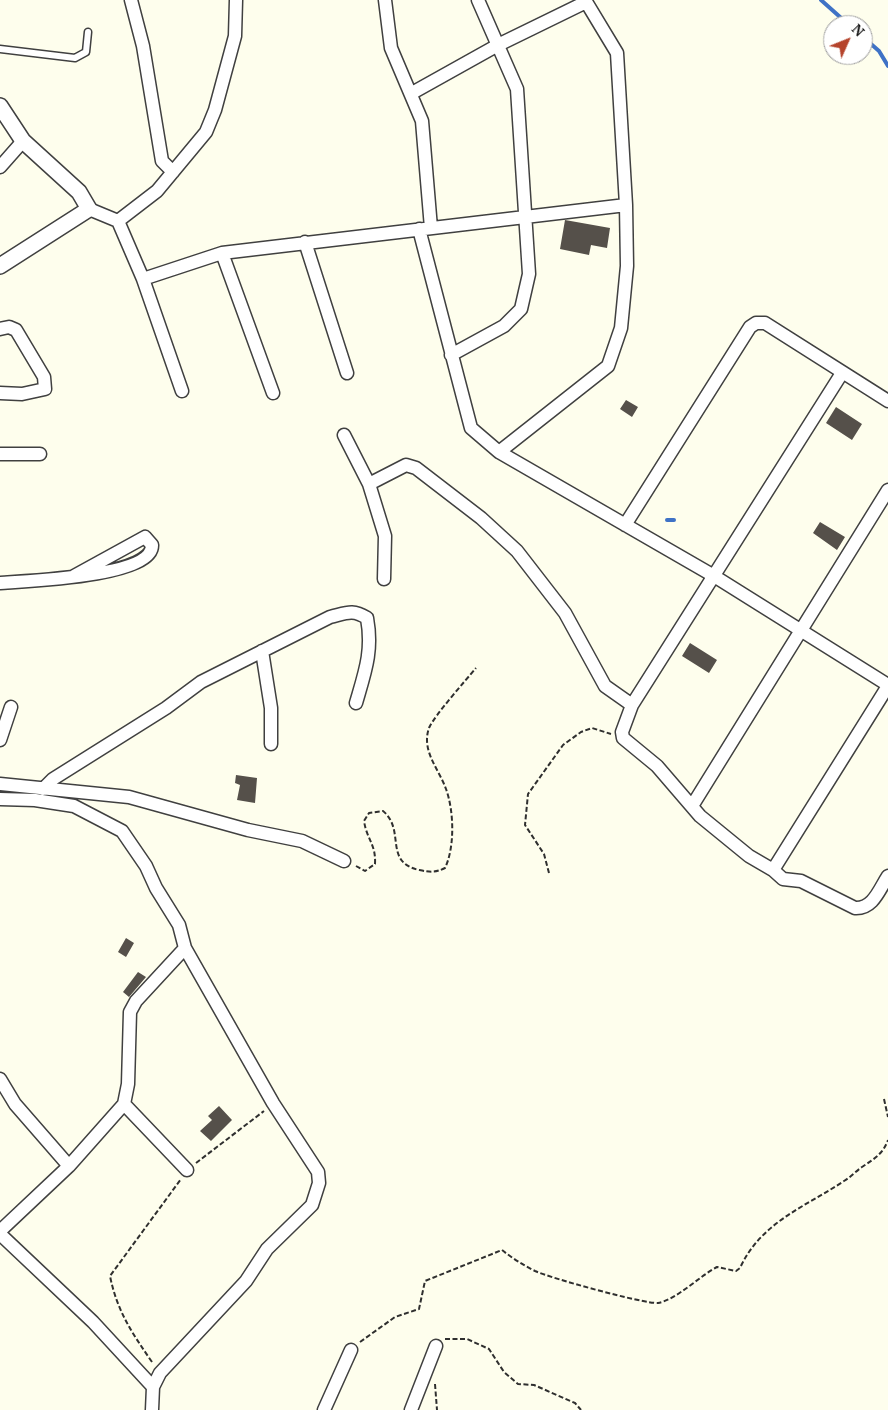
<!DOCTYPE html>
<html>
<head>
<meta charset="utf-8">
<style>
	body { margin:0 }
	#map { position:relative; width:888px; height:1410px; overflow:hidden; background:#fefeed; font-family:"PT Serif",serif }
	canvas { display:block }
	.north { position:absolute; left:823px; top:15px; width:50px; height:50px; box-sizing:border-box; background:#fff; border:1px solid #9e9e9e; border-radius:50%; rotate:46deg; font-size:14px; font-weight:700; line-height:20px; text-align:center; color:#0d0d0d }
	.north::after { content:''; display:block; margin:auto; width:18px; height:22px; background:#b5442c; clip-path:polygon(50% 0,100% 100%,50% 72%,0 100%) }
</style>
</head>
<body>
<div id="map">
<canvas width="888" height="1410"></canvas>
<div class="north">N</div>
</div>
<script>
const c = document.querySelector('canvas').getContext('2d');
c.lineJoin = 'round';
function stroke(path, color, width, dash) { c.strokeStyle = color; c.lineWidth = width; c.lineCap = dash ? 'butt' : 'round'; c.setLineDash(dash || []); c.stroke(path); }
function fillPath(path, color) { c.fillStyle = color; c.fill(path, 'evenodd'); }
stroke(new Path2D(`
	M821 0 849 25
	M863 37 879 51 888 66
	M667 520H674`), '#3f72c6', 4);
fillPath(new Path2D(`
	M565 220 610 228 607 248 591 245 589 255 560 249Z
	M626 400 638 407 632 417 620 409Z
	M836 407 862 424 852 440 826 423Z
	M820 522 845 537 837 550 813 533Z
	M690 643 717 660 709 673 682 656Z
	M236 775 257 778 255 803 237 800 240 785 235 783Z
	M126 938 134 943 126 957 118 952Z
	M138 972 146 977 129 997 123 992Z
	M219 1106 232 1120 211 1141 200 1131 212 1120 208 1116Z`), '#55504a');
const service = new Path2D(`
	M0 49 75 58 86 52 88 32`);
const minor = new Path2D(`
	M131 0 143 46 162 161 173 172
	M385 0 391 48 422 121 431 228
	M412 93 498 45 586 2
	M0 167 23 141
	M89 209 118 221 157 191 206 132 215 110 235 36 236 0
	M118 221 143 279 182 391
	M419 229 471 428 499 452 714 576 888 685
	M305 242 347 373
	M222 253 273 393
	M143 279 222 253 626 205
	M0 329 9 327 16 330 44 377 45 389 22 394 0 393
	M451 355 504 326 521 309 529 274 517 89 478 0
	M344 435 369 484 385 536 384 579
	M499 452 608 366 621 328 627 266 626 205 617 53 585 0
	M0 454H40
	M369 484 406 465 416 468 481 518 517 551 565 613 605 686 632 705
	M625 525 750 327 756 323H765L888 401
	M0 583C25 581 153 577 152 545L145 537 74 576
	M262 651 271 708V744
	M888 686 773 870 783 879 801 881 855 908C873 909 879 890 888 876
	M0 740 11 707
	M0 784 129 797 248 830 302 841 344 861
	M43 789 53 779 166 708 201 682 330 617C347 613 352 609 367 618 373 651 365 672 356 703
	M0 799 35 800 74 806 122 831 146 866 156 888 179 925 185 948 273 1103 318 1172 319 1183 312 1205 267 1249 246 1281 160 1373 153 1387 152 1410
	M692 806 888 490
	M773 870 749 856 700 816 657 766 623 738 622 732 632 705 842 373
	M0 1079 15 1104 69 1166
	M124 1104 187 1170
	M0 1231 69 1166 124 1104 128 1084 130 1012 136 1001 185 948
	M0 1234 93 1322 153 1387
	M324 1410 351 1350
	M411 1410 436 1346`);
const tertiary = new Path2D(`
	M0 106 23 141 79 192 89 209 0 266`);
stroke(service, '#404040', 9);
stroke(minor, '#404040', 15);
stroke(tertiary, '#404040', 18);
stroke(new Path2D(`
	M356 866 365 871 375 864C376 844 367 840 364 821L369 813 383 811C406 830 383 862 419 870 430 872 435 873 445 868 455 847 454 811 446 789 439 769 421 751 429 728 434 716 466 680 476 668
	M549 873 544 854 525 825 528 794 563 745 581 732 592 728 611 734
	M884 1099 888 1117
	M196 1163 264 1111
	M445 1339H467L489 1349 504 1372 518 1384 534 1385 575 1403 581 1410
	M360 1342 395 1317 419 1309 425 1281 502 1250C512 1258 523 1265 535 1271 550 1278 644 1304 658 1303 676 1300 701 1275 717 1267L736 1271 740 1268C761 1222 805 1207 844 1181 851 1177 856 1171 862 1167 874 1159 883 1154 888 1140
	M152 1362C132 1333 117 1311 110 1276L181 1179
	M435 1384 437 1410`), '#2f2f2f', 2, [5, 2.5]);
stroke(service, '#fff', 6);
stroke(minor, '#fff', 12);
stroke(tertiary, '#fff', 15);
</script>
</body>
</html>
